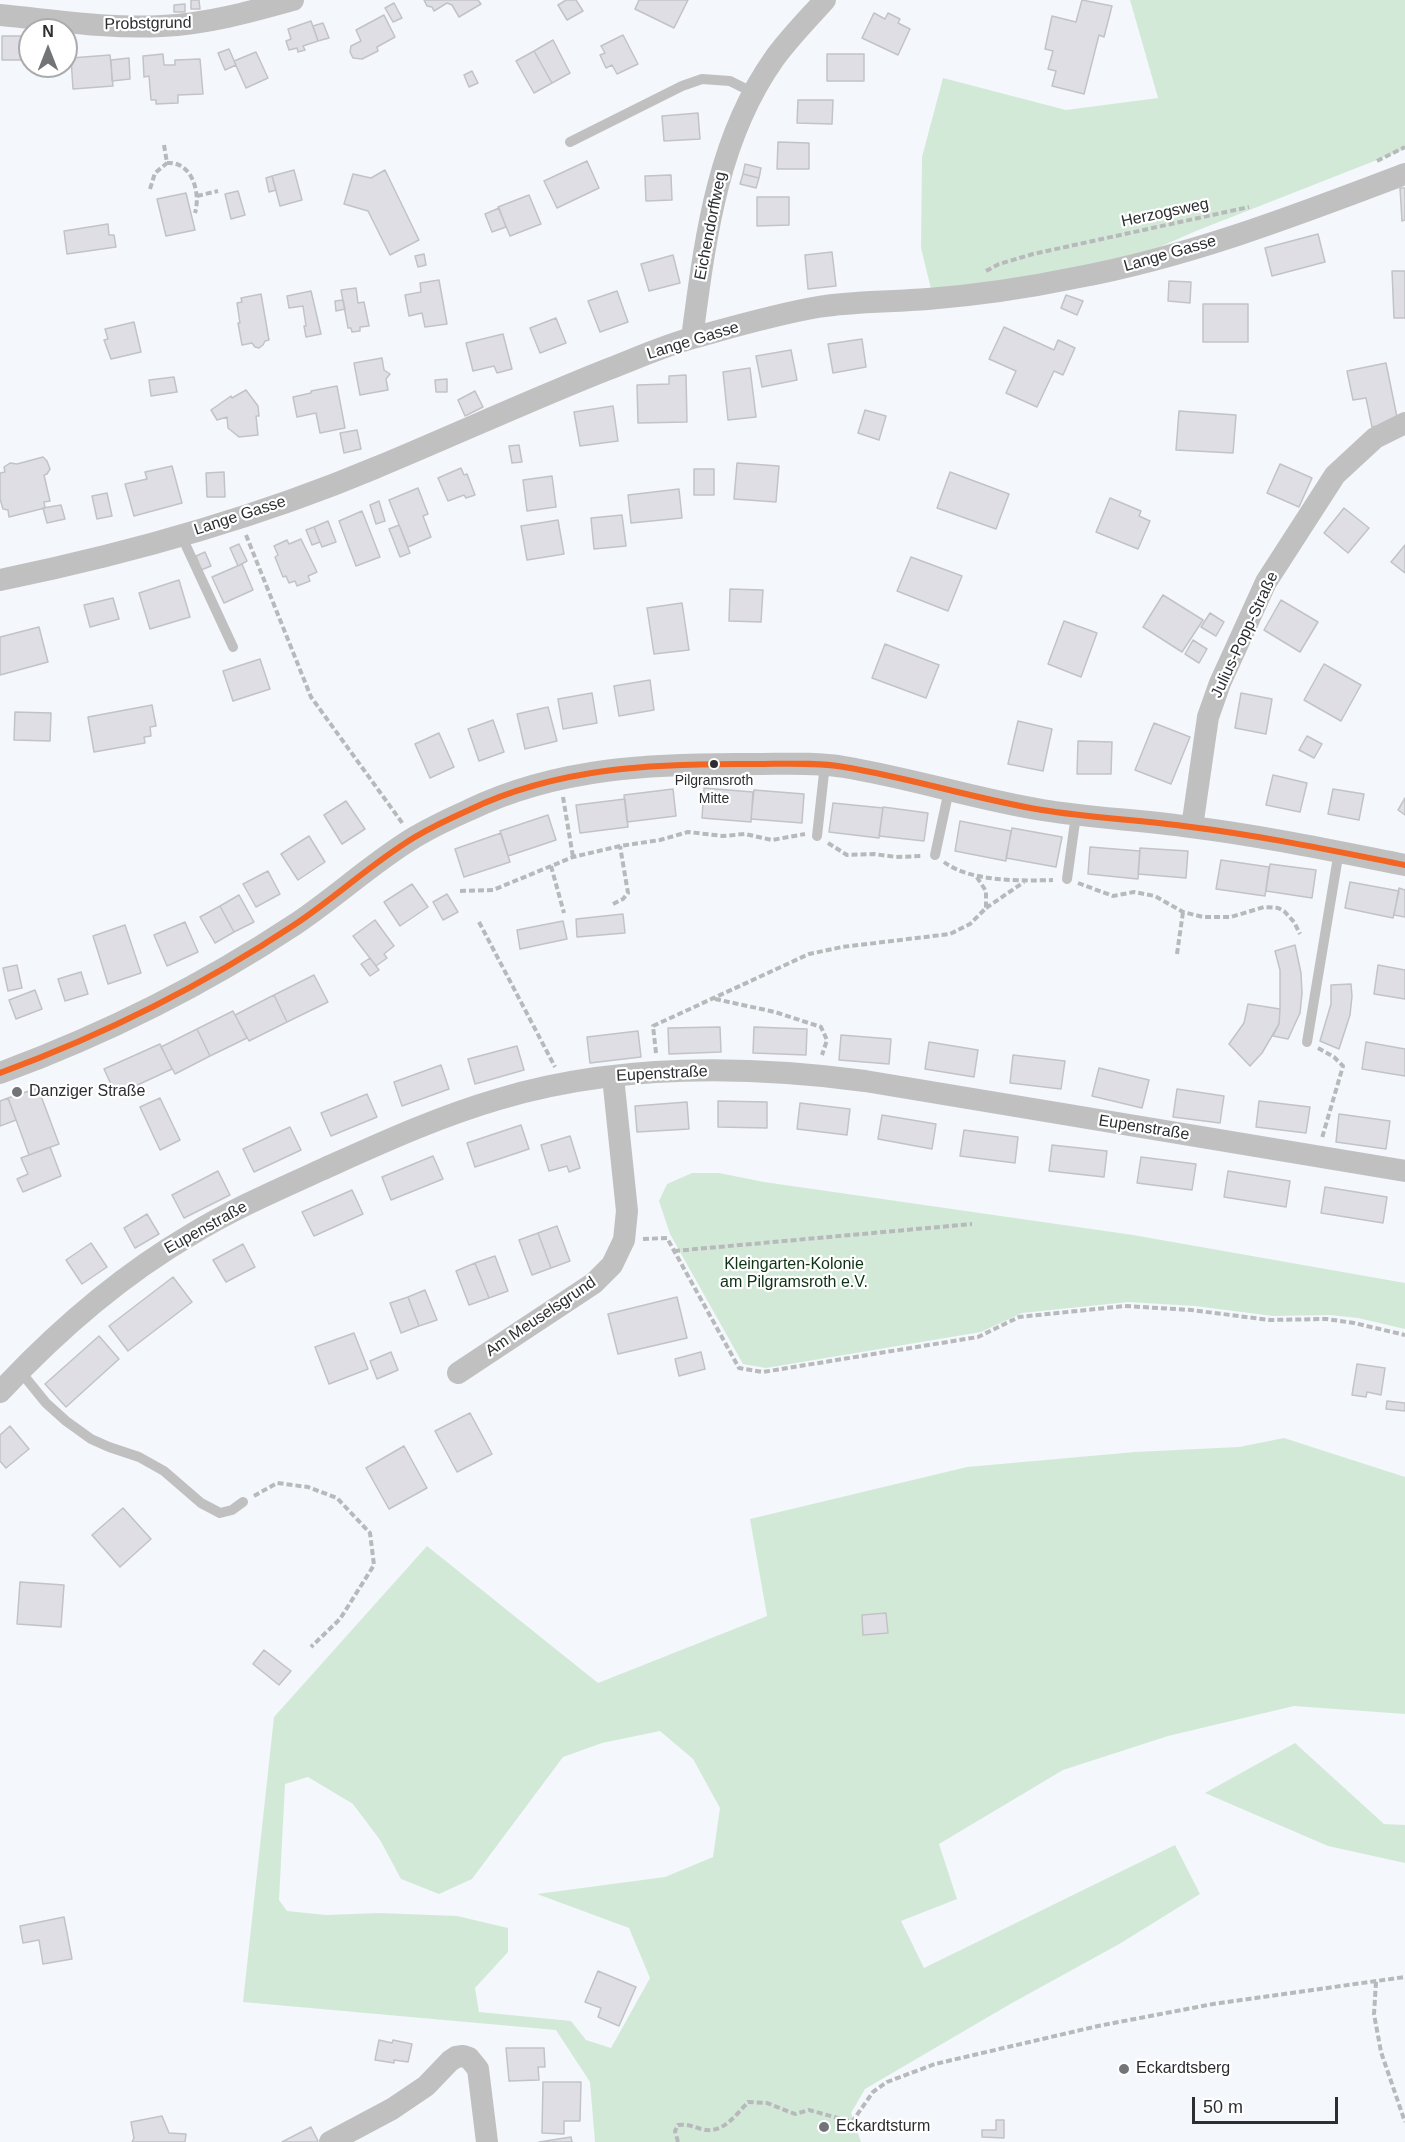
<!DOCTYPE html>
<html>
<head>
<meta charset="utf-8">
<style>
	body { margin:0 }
	#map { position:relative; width:1405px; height:2142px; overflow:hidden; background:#f4f7fb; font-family:Arial,sans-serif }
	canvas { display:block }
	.north { position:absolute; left:18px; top:18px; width:60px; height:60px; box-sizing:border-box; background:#fff; border:2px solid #ababad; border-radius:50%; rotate:0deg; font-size:16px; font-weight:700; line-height:24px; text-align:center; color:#2c2e31 }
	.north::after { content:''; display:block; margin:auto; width:21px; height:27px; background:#727478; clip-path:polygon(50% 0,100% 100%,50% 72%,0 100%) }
	.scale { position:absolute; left:1192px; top:2097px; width:146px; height:27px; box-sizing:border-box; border:3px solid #2c2e31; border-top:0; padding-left:8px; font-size:18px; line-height:21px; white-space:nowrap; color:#2c2e31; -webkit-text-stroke:4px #fff; paint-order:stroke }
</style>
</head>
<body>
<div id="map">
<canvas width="1405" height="2142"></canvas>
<div class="north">N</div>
<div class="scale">50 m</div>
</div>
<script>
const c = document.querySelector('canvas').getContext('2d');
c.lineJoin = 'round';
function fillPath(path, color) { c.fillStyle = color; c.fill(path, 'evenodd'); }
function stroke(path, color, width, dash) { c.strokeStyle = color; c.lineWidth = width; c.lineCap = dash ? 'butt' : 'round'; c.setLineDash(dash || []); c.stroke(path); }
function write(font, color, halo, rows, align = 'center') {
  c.font = font + ' Arial,sans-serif'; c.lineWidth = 4.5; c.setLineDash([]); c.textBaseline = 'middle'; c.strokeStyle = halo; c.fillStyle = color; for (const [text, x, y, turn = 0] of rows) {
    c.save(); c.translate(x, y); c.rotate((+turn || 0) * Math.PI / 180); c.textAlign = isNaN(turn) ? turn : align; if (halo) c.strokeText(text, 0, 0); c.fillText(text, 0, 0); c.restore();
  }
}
fillPath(new Path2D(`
	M1130 0H1405V149L1196 231 1139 256 1004 283 931 289 921 248 922 157 943 78 1066 110 1158 98Z
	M692 1173H719L764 1182 1133 1235 1405 1283V1329L1358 1318 1330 1315 1273 1316 1195 1306 1128 1302 1022 1313 981 1332 766 1368 743 1364 670 1234 659 1201 667 1184Z
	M1284 1438 1405 1477V1714L1294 1706 1168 1736 1063 1770 939 1844 957 1899 901 1921 924 1968 1175 1845 1200 1894 1121 1943 1012 2003 865 2089 851 2113 861 2142H595L590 2082 556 2030 243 2002 274 1717 427 1546 598 1683 767 1616 750 1519 967 1467 1135 1452 1239 1447ZM660 1731 693 1759 720 1808 713 1857 665 1877 537 1894 629 1928 650 1978 611 2048 586 2040 571 2021 479 2012 475 1988 508 1952V1928L457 1916 379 1913 326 1915 287 1911 279 1900 285 1784 308 1777 353 1804 380 1840 401 1879 439 1894 472 1879 563 1757 602 1743Z
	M1295 1743 1384 1824 1405 1825V1863L1328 1846 1205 1793Z`), '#d3e9d8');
const building = new Path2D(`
	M191 0H199L200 9H191Z
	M424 0H478L481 4 459 17 452 5 447 3 434 11 432 7 427 6Z
	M566 0H576L583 11 567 20 558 5Z
	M639 0H688L674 28 635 9Z
	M1082 0 1112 6 1104 37 1099 35 1084 94 1052 86 1056 71 1048 69 1053 51 1045 49 1052 16 1076 22Z
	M394 3 402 18 393 22 385 8Z
	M185 4V12H174V5Z
	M874 13 885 19 888 13 900 19 898 23 910 29 898 55 862 38Z
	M384 15 395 37 377 47 378 51 362 59 353 58 350 52 351 46 361 41 356 30Z
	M311 21 318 41 303 46 305 50 298 52 297 48 289 50 286 41 291 39 288 29Z
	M323 23 329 38 318 41 313 26Z
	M623 35 638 64 617 74 612 65 606 68 600 55 605 53 601 46Z
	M2 36H30V60H2Z
	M553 40 570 73 552 83 534 51Z
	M229 49 236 65 225 70 218 53Z
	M534 51 552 83 534 93 516 61Z
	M256 52 268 78 246 88 234 61Z
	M163 54 164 65H175V60L200 59 203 94 178 95V103L156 104V100H151L149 76 144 77 143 56Z
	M827 54H864V81H827Z
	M110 55 113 86 73 89 71 58Z
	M129 58 130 79 112 81 111 60Z
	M472 71 478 83 469 87 464 75Z
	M798 100H833L832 124 797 123Z
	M698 113 700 139 664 141 662 116Z
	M778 142 809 143V169H777Z
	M587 161 599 188 557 208 544 181Z
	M745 164 761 168 759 178 743 174Z
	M294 170 302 200 280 206 272 176Z
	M385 170 419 240 390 255 368 211 344 204 353 174 371 178Z
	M743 174 759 178 756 188 740 184Z
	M671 175 672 200 646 201 645 176Z
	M272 176 276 190 269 192 266 178Z
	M1400 188H1405V220L1402 221Z
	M238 191 245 215 231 219 225 194Z
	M186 193 195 230 166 236 157 199Z
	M529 195 541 224 510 236 498 207Z
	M757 197H789V225L757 226Z
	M499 208 506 227 492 232 485 214Z
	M108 224 109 235H114L116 247 67 254 64 231Z
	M1318 234 1325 262 1272 276 1265 248Z
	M832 252 836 286 808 289 805 255Z
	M424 254 426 265 418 267 415 256Z
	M673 255 680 283 649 291 641 264Z
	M1392 271H1405V318H1394Z
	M439 280 447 324 425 327 422 313 409 316 405 295 421 292 420 283Z
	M1169 281 1191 282 1190 303 1168 301Z
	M356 288 358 303 364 302 369 326 360 327V331L352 332 351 328H348L341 290Z
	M311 291 321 334 306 337 304 326H306L303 306 289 308 287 296Z
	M617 291 628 322 600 332 588 301Z
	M261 294 269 340 265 341 263 345 259 348 255 347 252 343 242 345 238 323H240L237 303 242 302 241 298Z
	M1066 295 1083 301 1077 315 1061 308Z
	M343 300 345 309 336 311 335 301Z
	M1203 304H1248V342H1203Z
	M556 318 566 343 540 353 530 328Z
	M134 322 141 352 111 359 104 340 108 339 105 329Z
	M1004 327 1054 350 1058 340 1075 348 1063 375 1054 371 1037 407 1006 393 1016 371 989 359Z
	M503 334 512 369 497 373 494 366 473 371 466 343Z
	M862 339 866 367 833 373 828 344Z
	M791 350 797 380 762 387 756 356Z
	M382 358 384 370 390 374 386 379 388 390 360 395 354 363Z
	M1386 363 1398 422 1372 427 1366 398 1353 400 1347 371Z
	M750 368 756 417 728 420 723 372Z
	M686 375 687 422 638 423 637 385 669 384V376Z
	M174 377 177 392 151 396 149 380Z
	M447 379V392H436L435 380Z
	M337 386 345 428 320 433 316 413 297 417 293 397 311 393V391Z
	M246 390 258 406 259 416H256L258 435 239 437 228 428 227 417 217 420 211 410 231 396 232 398Z
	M475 391 483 407 465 416 458 400Z
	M613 406 618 441 580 446 574 412Z
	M865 410 886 416 879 440 858 433Z
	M1179 411 1236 415 1233 453 1176 450Z
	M357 430 361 449 344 453 340 433Z
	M519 445 522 462 512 463 509 446Z
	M43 457 47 461 50 469 47 474 44 475 50 501 44 502 45 508 9 517 8 510 3 509 0 499V473L5 472 4 467 10 463 17 464Z
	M737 463 779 466 776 502 734 499Z
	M1280 464 1312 478 1299 507 1267 493Z
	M172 466 182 503 134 516 125 484 147 479 145 472Z
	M461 468 464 475 467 474 475 495 466 498 464 495 448 501 438 478Z
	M694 469H714V495H694Z
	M224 472 225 497H207L206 473Z
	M950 472 1009 494 996 529 937 508Z
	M552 476 556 507 527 511 523 480Z
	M418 488 428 514 423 516 431 537 408 547 389 500Z
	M679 489 682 518 631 523 628 495Z
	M107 493 112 516 97 519 92 496Z
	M1110 498 1141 511 1139 516 1150 521 1138 549 1096 532Z
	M379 501 385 521 376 524 370 505Z
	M61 505 65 519 47 523 43 508Z
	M1344 508 1369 528 1348 553 1324 533Z
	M362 511 380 557 356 566 339 521Z
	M622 515 626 546 594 549 591 518Z
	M558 520 564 554 527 560 521 526Z
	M328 521 336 542 322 547 314 527Z
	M399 525 410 553 400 557 389 529Z
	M314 527 320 542 312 545 306 530Z
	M301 539 317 572 308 576 310 581 297 586 295 581 289 583 286 576 283 577 275 557 278 555 274 546 287 540 289 544Z
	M239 544 247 561 238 566 230 548Z
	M1405 545V573L1391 562Z
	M205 552 211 566 201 570 196 556Z
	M911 557 962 576 948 611 897 591Z
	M242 564 253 590 224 603 212 577Z
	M179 580 190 617 150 629 139 593Z
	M730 589 763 590 761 622 729 621Z
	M1163 595 1203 620 1182 652 1143 627Z
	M113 598 119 619 90 627 84 605Z
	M1281 600 1318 622 1300 652 1264 630Z
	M682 603 689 650 654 654 647 608Z
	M1210 613 1224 622 1216 636 1201 627Z
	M1064 621 1097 633 1081 677 1048 664Z
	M39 627 48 662 0 675V637Z
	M1193 640 1207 649 1199 663 1185 654Z
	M885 644 939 665 926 698 872 678Z
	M260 659 270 689 233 701 223 671Z
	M1324 664 1361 685 1341 721 1304 700Z
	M650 680 654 710 619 716 614 686Z
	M592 693 597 723 563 729 558 699Z
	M1241 693 1272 699 1266 734 1235 728Z
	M152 705 156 726 150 727 151 736 144 737 145 743 94 752 88 717Z
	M548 707 557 741 525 749 517 714Z
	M15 712 51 713 50 741 14 740Z
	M493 720 504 752 479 761 468 729Z
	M1018 721 1052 729 1043 771 1008 764Z
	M1154 723 1190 737 1171 784 1135 770Z
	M439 733 454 767 430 778 415 744Z
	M1307 736 1322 744 1314 758 1299 750Z
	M1078 741 1112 742 1111 774H1077Z
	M1273 775 1307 783 1300 812 1266 805Z
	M704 788 753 792 751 822 702 818Z
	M673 789 676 816 627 822 624 795Z
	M1333 789 1364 794 1359 820 1328 814Z
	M754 790 804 794 802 823 751 819Z
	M1405 798V815L1398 810Z
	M625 799 628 827 580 833 576 805Z
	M346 801 365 829 342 844 324 815Z
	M833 803 883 808 879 838 829 832Z
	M883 807 928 813 924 841 879 836Z
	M548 815 556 840 508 856 500 831Z
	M960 821 1011 831 1006 861 955 851Z
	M1012 828 1062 837 1056 867 1006 858Z
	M501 833 510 862 464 877 455 849Z
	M309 836 325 862 298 880 281 854Z
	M1090 847 1140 851 1138 879 1088 874Z
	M1140 848 1188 851 1186 878 1138 874Z
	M1221 860 1269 867 1265 896 1216 889Z
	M1270 864 1316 870 1312 898 1266 891Z
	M268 871 280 894 256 907 243 884Z
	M1350 882 1399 891 1393 918 1345 908Z
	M412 884 428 907 400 926 384 902Z
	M1399 888 1405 890V917L1394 915Z
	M447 894 458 912 443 920 433 902Z
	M239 895 254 922 234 932 220 906Z
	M220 906 234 932 215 943 200 917Z
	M623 914 625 933 577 937 576 919Z
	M375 920 394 946 384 954 387 958 376 966 353 936Z
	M563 921 567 939 520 949 517 930Z
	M185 922 198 952 167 966 154 935Z
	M125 925 141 973 108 984 93 936Z
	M1295 945 1301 973 1302 993 1300 1013 1288 1039 1273 1036 1279 1024 1280 1009V970L1275 951Z
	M370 958 379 970 370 976 361 964Z
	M17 965 22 988 8 991 3 968Z
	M1378 965 1405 970V999L1374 994Z
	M81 972 88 994 65 1001 58 979Z
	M314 975 328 1002 287 1022 274 995Z
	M1351 984 1352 996 1350 1015 1339 1049 1320 1041 1331 1004V985Z
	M35 990 42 1009 16 1019 9 1000Z
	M274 995 287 1022 249 1041 235 1015Z
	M1248 1004 1280 1009 1279 1024 1262 1053 1250 1066 1229 1044 1244 1023Z
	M233 1011 247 1038 210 1056 197 1029Z
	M720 1027 721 1052 669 1054 668 1028Z
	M754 1027 807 1029 806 1055 753 1053Z
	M197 1029 210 1056 175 1074 161 1047Z
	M638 1031 641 1057 590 1063 587 1037Z
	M841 1035 891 1039 889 1064 839 1060Z
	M929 1042 978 1050 974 1077 925 1069Z
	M1366 1042 1405 1049V1076L1362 1069Z
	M160 1044 172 1069 116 1095 104 1069Z
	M517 1046 524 1070 475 1084 468 1059Z
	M1013 1055 1065 1061 1061 1089 1010 1083Z
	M441 1065 449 1089 402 1106 394 1082Z
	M1099 1068 1149 1080 1142 1108 1092 1096Z
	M38 1088 59 1144 29 1155 8 1098Z
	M1177 1089 1224 1096 1220 1123 1173 1117Z
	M367 1094 377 1117 331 1136 321 1113Z
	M8 1098 16 1120 0 1126V1101Z
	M160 1098 180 1140 160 1150 140 1107Z
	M718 1101 767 1102V1128L718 1127Z
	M1259 1101 1310 1107 1306 1133 1256 1127Z
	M687 1102 689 1129 637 1132 635 1106Z
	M800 1103 850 1109 847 1135 797 1129Z
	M1339 1114 1390 1121 1386 1149 1336 1142Z
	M882 1115 936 1124 932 1149 878 1139Z
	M521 1125 529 1149 475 1167 467 1143Z
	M290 1127 301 1150 254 1172 243 1149Z
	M964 1130 1018 1137 1015 1163 960 1156Z
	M570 1136 580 1168 569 1172 567 1166 549 1171 541 1145Z
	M1052 1145 1107 1151 1104 1177 1049 1171Z
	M50 1147 61 1176 23 1192 17 1179 28 1174 21 1158Z
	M433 1156 443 1179 391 1200 382 1177Z
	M1141 1157 1196 1164 1192 1190 1137 1183Z
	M218 1171 230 1195 184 1218 172 1195Z
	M1228 1171 1290 1181 1286 1207 1224 1197Z
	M1325 1187 1387 1197 1383 1223 1321 1213Z
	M352 1190 363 1214 314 1236 302 1212Z
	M147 1214 159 1234 135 1248 124 1228Z
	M557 1226 570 1261 551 1268 538 1233Z
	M538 1233 551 1268 532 1275 519 1240Z
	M91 1243 107 1267 82 1284 66 1260Z
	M243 1244 255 1267 226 1282 213 1260Z
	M495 1256 508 1291 489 1298 475 1263Z
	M475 1263 489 1298 469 1305 456 1271Z
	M173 1277 192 1302 128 1351 109 1326Z
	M425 1290 437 1320 419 1326 408 1297Z
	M408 1297 419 1326 401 1333 390 1303Z
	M677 1297 687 1338 618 1354 608 1314Z
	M354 1333 368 1369 329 1384 315 1347Z
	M99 1336 119 1359 66 1407 45 1384Z
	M391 1352 398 1370 377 1379 370 1361Z
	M701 1352 705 1369 679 1376 675 1359Z
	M1357 1364 1385 1368 1381 1395 1367 1392 1366 1397 1352 1395Z
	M1387 1401 1405 1403V1411L1386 1409Z
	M470 1413 492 1454 457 1472 435 1431Z
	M10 1426 29 1449 6 1468 0 1461V1435Z
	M404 1446 427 1488 389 1509 366 1468Z
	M123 1508 151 1539 120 1567 92 1535Z
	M20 1582 64 1585 61 1627 17 1624Z
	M886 1613 888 1633 863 1635 862 1615Z
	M264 1650 291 1671 279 1685 253 1664Z
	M64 1917 72 1959 43 1964 39 1940 23 1943 20 1926Z
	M598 1971 636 1987 619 2026 598 2017 601 2008 585 2002Z
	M379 2040 392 2043 393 2040 412 2044 408 2062 394 2060V2063L375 2060Z
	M506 2048H544L545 2067H538L539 2080 509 2081Z
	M543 2082H581L580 2121H564V2134L542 2133Z
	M162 2116 169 2133 186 2134 185 2142H132L134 2138 131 2122Z
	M996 2120H1004V2138L982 2137V2130H996Z
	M311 2127 318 2141 316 2142H282Z
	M571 2137 572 2142H539Z`);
fillPath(building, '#dedee4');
stroke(building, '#c2c3c6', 1.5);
stroke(new Path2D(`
	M164 145 167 163C192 161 201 193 195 213
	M1377 161 1405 147
	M150 189 155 173 167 163
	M197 196 218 191
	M986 271 999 264 1033 254 1249 207
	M246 535 311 697 403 824
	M563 797 573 857
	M828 843 847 855 874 854 896 857 921 856
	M944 862C970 882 1022 881 1053 880
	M551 866 564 913
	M1078 883 1113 896 1134 892 1155 896 1183 912 1203 917H1231L1264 907 1278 908 1284 911 1294 922 1300 934
	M460 891 493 890 573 857 620 846 660 840 688 832 723 836 745 834 772 840 805 834
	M613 904 623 899 628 893 620 846
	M986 908 1024 882
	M479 922 555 1067
	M1177 954 1183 912
	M715 999 775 1012 821 1027 827 1040 822 1055
	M1318 1048 1334 1057 1343 1066 1322 1138
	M656 1053 653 1026 809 954 842 947 950 934 970 924 986 908V891L976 876
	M643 1239 667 1238 739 1368 763 1372 978 1337 1019 1317 1125 1306 1191 1310 1270 1320 1326 1319 1354 1323 1405 1335
	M674 1251 972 1224
	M254 1496 277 1483 308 1487 337 1498 370 1533 374 1565 340 1619 311 1647
	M1376 1982 1374 2014 1381 2052 1405 2122
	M678 2142 675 2131 678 2125C687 2124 692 2126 701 2129 722 2135 735 2116 748 2102L767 2103 795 2114 809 2110 852 2122 873 2092 887 2082 935 2064 1098 2026 1213 2004 1405 1977`), '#b8b9bb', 4, [6, 3]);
stroke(new Path2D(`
	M570 142 682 86 702 79 730 81 754 93
	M181 535 233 647
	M817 836 825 764
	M935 855 949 790
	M1067 879 1076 815
	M1307 1042 1339 851
	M20 1371 46 1403 66 1421 91 1439 109 1447 139 1457 164 1471 201 1503 220 1513 232 1510 243 1502`), '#c1c0c1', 10);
stroke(new Path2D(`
	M0 15C53 20 108 29 162 26 207 24 250 12 293 0
	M692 338C705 242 716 141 774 59 789 38 808 19 825 0
	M0 580C126 554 256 518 375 468 452 436 528 401 606 370 635 359 665 345 696 337 736 326 777 314 818 307 854 301 891 302 928 299 977 295 1026 288 1074 278 1188 257 1297 215 1405 174
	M1192 827 1208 717 1220 683 1266 582 1335 475 1375 438 1405 423
	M0 1073C103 1035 202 986 294 925 335 898 373 862 415 837 432 827 451 818 469 810 558 767 657 763 755 764 784 764 815 762 844 767 911 778 975 799 1042 810 1091 818 1142 820 1191 827 1263 836 1334 851 1405 865
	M458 1373 594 1283 612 1265 624 1240 627 1211 613 1077
	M0 1392C55 1333 122 1275 192 1234 233 1209 277 1190 321 1170 379 1144 437 1117 499 1099 616 1064 745 1065 865 1081L1405 1171
	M330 2142 392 2109 426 2086 450 2061 456 2057 463 2056 469 2058 478 2069 487 2142`), '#c1c0c1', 22);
stroke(new Path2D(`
	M0 1073C103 1035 202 986 294 925 335 898 373 862 415 837 432 827 451 818 469 810 558 767 657 763 755 764 784 764 815 762 844 767 911 778 975 799 1042 810 1091 818 1142 820 1191 827 1263 836 1334 851 1405 865`), '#f26522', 6);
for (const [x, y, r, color] of [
	[714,764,5,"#2c2e31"],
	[17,1092,6,"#727478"],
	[1124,2069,6,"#727478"],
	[824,2127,6,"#727478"]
]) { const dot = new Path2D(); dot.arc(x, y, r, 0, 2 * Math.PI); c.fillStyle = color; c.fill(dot); stroke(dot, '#fff', 2); }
write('14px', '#2c2e31', '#fff', [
	["Pilgramsroth",714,781],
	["Mitte",714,799]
]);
write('16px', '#2c2e31', '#fff', [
	["Probstgrund",148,24,-1],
	["Herzogsweg",1165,213,-12],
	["Eichendorffweg",711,226,-79],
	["Lange Gasse",1170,254,-16],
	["Lange Gasse",693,341,-17],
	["Lange Gasse",240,516,-18],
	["Julius-Popp-Straße",1245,635,-65],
	["Eupenstraße",662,1074,-3],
	["Eupenstraße",1144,1128,9],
	["Eupenstraße",206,1228,-29],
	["Am Meuselsgrund",541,1317,-34]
]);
write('16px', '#2c2e31', '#fff', [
	["Danziger Straße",29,1092],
	["Eckardtsberg",1136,2069],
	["Eckardtsturm",836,2127]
], 'left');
write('16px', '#0c3213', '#fff', [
	["Kleingarten-Kolonie",794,1265],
	["am Pilgramsroth e.V.",794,1283]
]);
</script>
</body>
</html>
